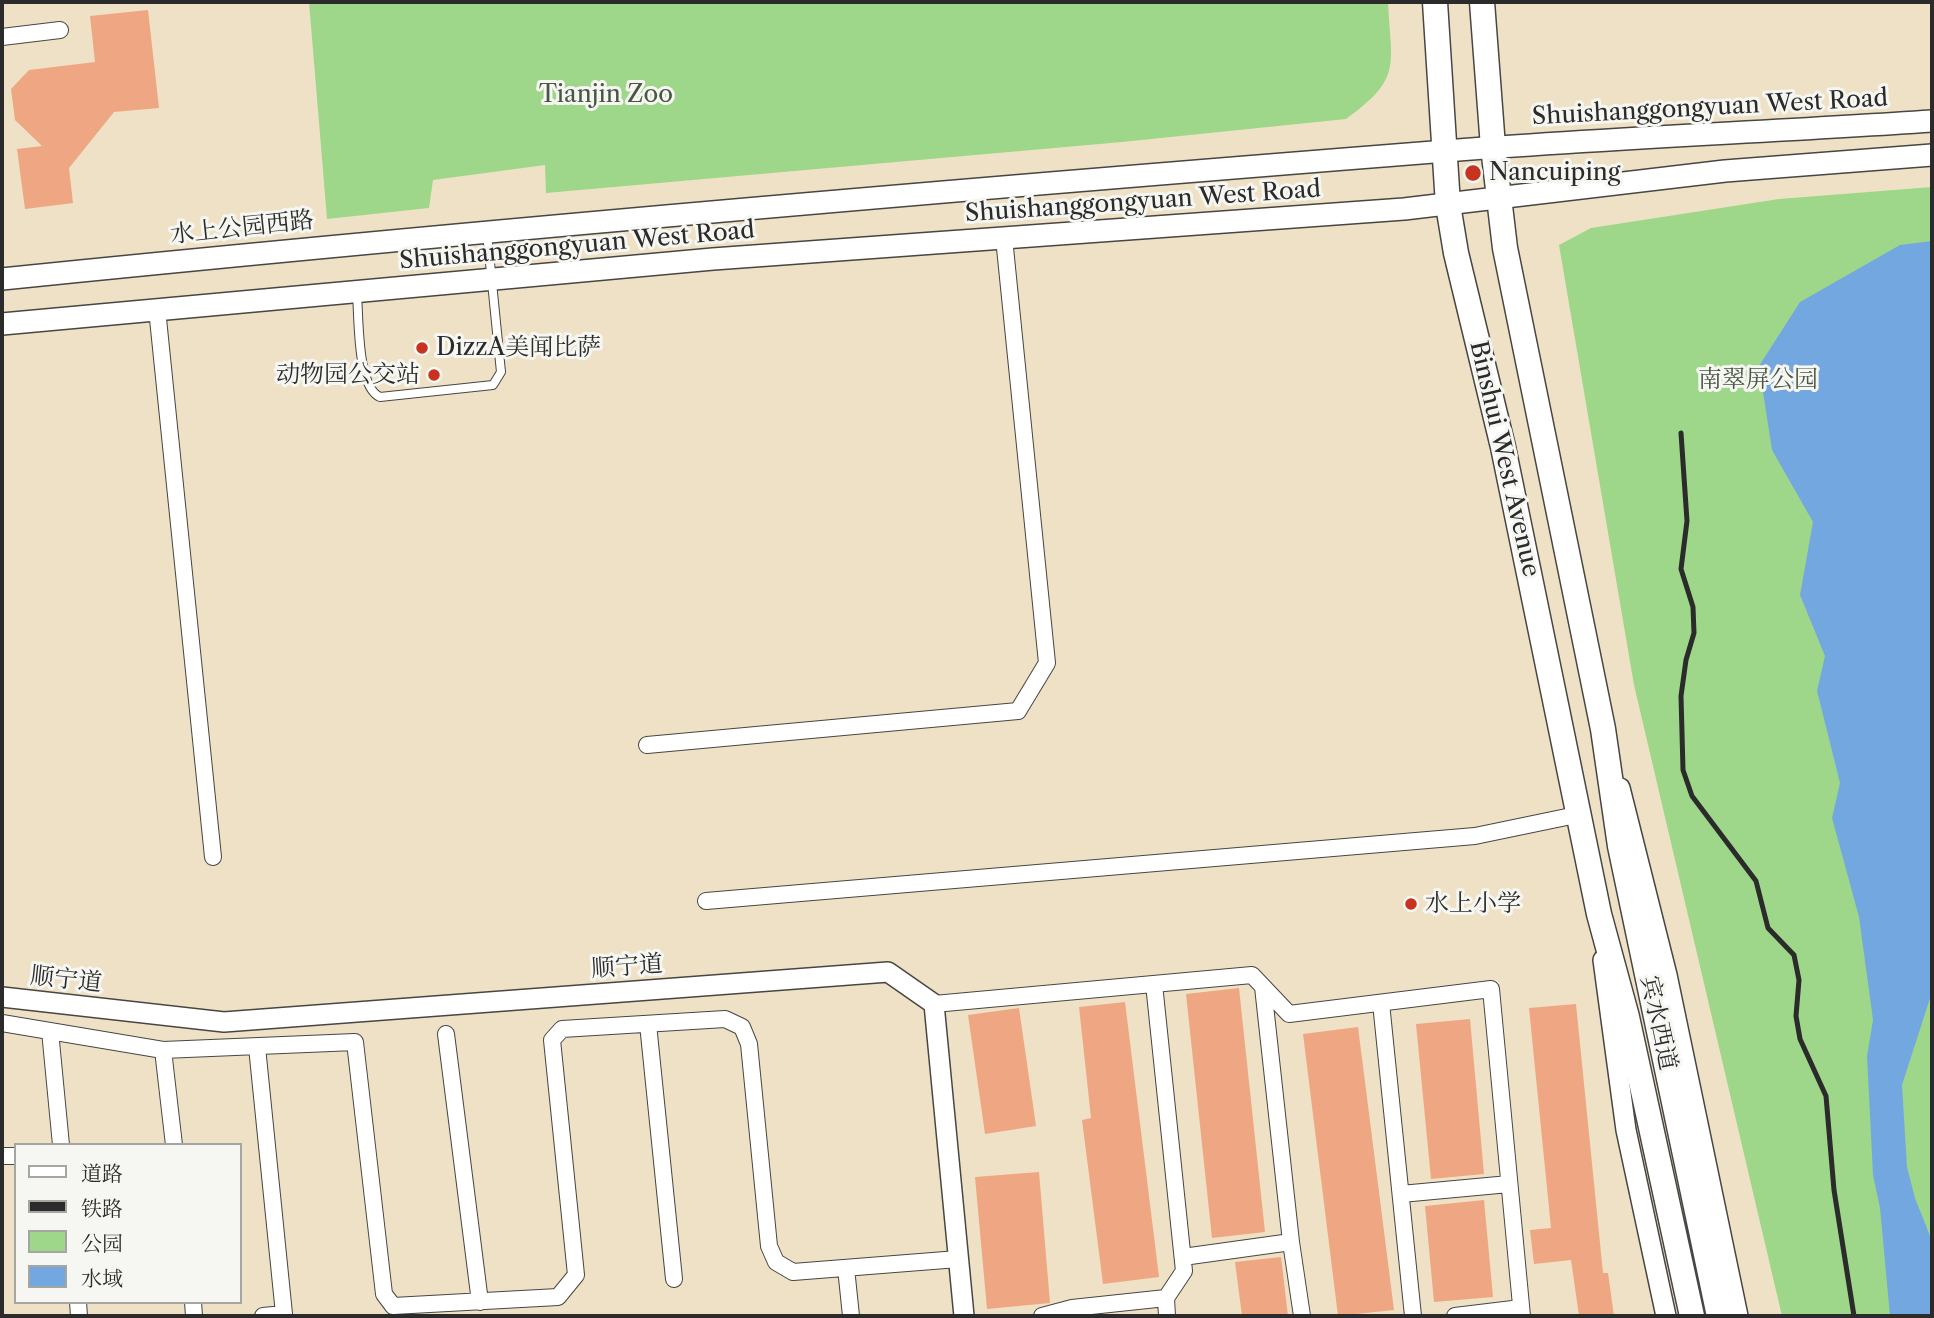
<!DOCTYPE html>
<html>
<head>
<meta charset="utf-8">
<style>
	body { margin:0 }
	#map { position:relative; width:1934px; height:1318px; overflow:hidden; background:#efe1c5; font-family:"Libre Caslon Text","Noto Serif SC",serif }
	canvas { display:block }
	.frame { position:absolute; inset:0; border:4px solid #2b2b2b; pointer-events:none }
	.legend { position:absolute; left:14px; top:1143px; width:228px; height:161px; box-sizing:border-box; background:#f6f6f2; border:2px solid #a5a5a2; margin:0; padding:9px 12px; list-style:none; font-size:21px; color:#2b2b2b }
	.legend li { display:flex; align-items:center; gap:14px; height:35px }
	.legend b { width:35px; border:2px solid #a5a5a2 }
</style>
</head>
<body>
<div id="map">
<canvas width="1934" height="1318"></canvas>
<div class="frame"></div>
<ul class="legend">
<li><b style="height:9px;background:#fff"></b>道路</li>
<li><b style="height:9px;background:#2b2b2b"></b>铁路</li>
<li><b style="height:19px;background:#9fd78a"></b>公园</li>
<li><b style="height:19px;background:#73a7e0"></b>水域</li>
</ul>
</div>
<script>
const c = document.querySelector('canvas').getContext('2d');
c.lineJoin = 'round';
function fillPath(path, color) { c.fillStyle = color; c.fill(path, 'evenodd'); }
function stroke(path, color, width, dash) { c.strokeStyle = color; c.lineWidth = width; c.lineCap = dash ? 'butt' : 'round'; c.setLineDash(dash || []); c.stroke(path); }
function write(font, color, halo, rows, align = 'center') {
  c.font = font + ' "Libre Caslon Text","Noto Serif SC",serif'; c.lineWidth = 6; c.setLineDash([]); c.textBaseline = 'middle'; c.strokeStyle = halo; c.fillStyle = color; for (const [text, x, y, turn = 0] of rows) {
    c.save(); c.translate(x, y); c.rotate((+turn || 0) * Math.PI / 180); c.textAlign = isNaN(turn) ? turn : align; if (halo) c.strokeText(text, 0, 0); c.fillText(text, 0, 0); c.restore();
  }
}
fillPath(new Path2D(`
	M309 2H1388C1391 66 1403 78 1346 119L1122 142 546 193 545 165 433 180 429 208 327 219Z
	M1932 187V1316H1782L1634 685 1559 245 1591 228 1779 199Z`), '#9fd78a');
fillPath(new Path2D(`
	M1932 241V992L1902 1085 1907 1167 1915 1198 1932 1241V1316H1890L1880 1208 1873 1175 1867 1056 1873 1020 1859 917 1832 818 1840 783 1817 691 1825 656 1800 595 1813 522 1772 450 1759 366 1800 302 1900 245Z`), '#73a7e0');
fillPath(new Path2D(`
	M148 10 159 108 114 112 69 168 73 203 25 209 17 149 42 146 15 120 11 89 29 70 95 62 90 16Z
	M1239 988 1265 1232 1212 1238 1186 994Z
	M1125 1002 1159 1277 1103 1284 1082 1120 1091 1118 1079 1007Z
	M1576 1004 1603 1273H1608L1614 1316H1579L1571 1260 1534 1264 1530 1230 1551 1228 1529 1008Z
	M1019 1008 1036 1126 985 1134 968 1015Z
	M1470 1019 1484 1174 1431 1179 1416 1024Z
	M1358 1027 1394 1310 1338 1316 1303 1034Z
	M1039 1172 1050 1303 987 1309 975 1177Z
	M1484 1200 1493 1297 1434 1302 1425 1206Z
	M1281 1257 1288 1316H1242L1235 1262Z`), '#eea782');
const service = new Path2D(`
	M357 294C359 319 357 387 380 397L493 385 501 372 487 233`);
const minor = new Path2D(`
	M2 37 60 30
	M157 309 213 857
	M647 745 1018 711 1047 663 1004 238
	M706 901 1475 836 1581 814
	M1154 984 1184 1271 1166 1298
	M1381 1003 1413 1316
	M934 1004 1252 975 1289 1014 1491 989 1522 1316
	M2 1023 163 1050 355 1042 384 1294 393 1306 558 1297 576 1275 552 1040 562 1029 725 1019 742 1027 749 1044 769 1246 776 1262 793 1272 958 1259
	M648 1024 674 1279
	M50 1031 61 1145
	M446 1034 480 1302
	M257 1047 284 1314 263 1316
	M163 1050 174 1145
	M2 1156H16
	M1401 1194 1509 1184
	M1291 1242 1302 1316
	M1183 1257 1291 1242 1263 987
	M846 1268 851 1316
	M78 1302 79 1316
	M193 1302 194 1316
	M1042 1316 1072 1308 1166 1298 1167 1316
	M1455 1316 1521 1308`);
const tertiary = new Path2D(`
	M1620 788 1667 975 1738 1316
	M1603 960 1626 1130 1666 1316
	M2 997 224 1022 888 972 934 1004 964 1316`);
const secondary = new Path2D(`
	M2 279C483 230 964 189 1446 151 1608 138 1770 132 1932 121
	M2 324 713 259 1404 209 1725 171 1932 155`);
const primary = new Path2D(`
	M1435 2 1448 205 1456 253 1503 447 1599 914 1627 1017 1692 1316
	M1482 2 1493 147 1505 248 1603 729 1620 846 1719 1316`);
stroke(service, '#484642', 10);
stroke(minor, '#484642', 18);
stroke(tertiary, '#484642', 22);
stroke(secondary, '#484642', 24);
stroke(primary, '#484642', 27);
stroke(service, '#fff', 8);
stroke(minor, '#fff', 16);
stroke(tertiary, '#fff', 19);
stroke(secondary, '#fff', 21);
stroke(primary, '#fff', 24);
stroke(new Path2D(`
	M1681 433 1687 521 1681 569 1693 607 1694 633 1686 660 1681 696 1683 770 1692 796 1756 881 1768 928 1794 955 1799 980 1796 1016 1800 1039 1826 1096 1834 1190 1854 1316`), '#2b2b2b', 5);
for (const [x, y, r, color] of [
	[1473,173,9,"#c8321e"],
	[422,348,7,"#c8321e"],
	[434,375,7,"#c8321e"],
	[1411,904,7,"#c8321e"]
]) { const dot = new Path2D(); dot.arc(x, y, r, 0, 2 * Math.PI); c.fillStyle = color; c.fill(dot); stroke(dot, '#f6f6f2', 2.5); }
write('24px', '#485643', '#f6f6f2', [
	["Tianjin Zoo",606,95],
	["南翠屏公园",1758,380]
]);
write('24px', '#2b2b2b', '#f6f6f2', [
	["Shuishanggongyuan West Road",1710,108,-3],
	["Shuishanggongyuan West Road",1143,202,-4],
	["水上公园西路",242,228,-6],
	["Shuishanggongyuan West Road",577,246,-5],
	["Binshui West Avenue",1504,459,77],
	["顺宁道",627,967,-4],
	["顺宁道",66,980,6],
	["宾水西道",1658,1023,78]
]);
write('24px', '#2b2b2b', '#f6f6f2', [
	["Nancuiping",1489,173],
	["DizzA美闻比萨",436,348],
	["动物园公交站",420,375,"right"],
	["水上小学",1425,904]
], 'left');
</script>
</body>
</html>
